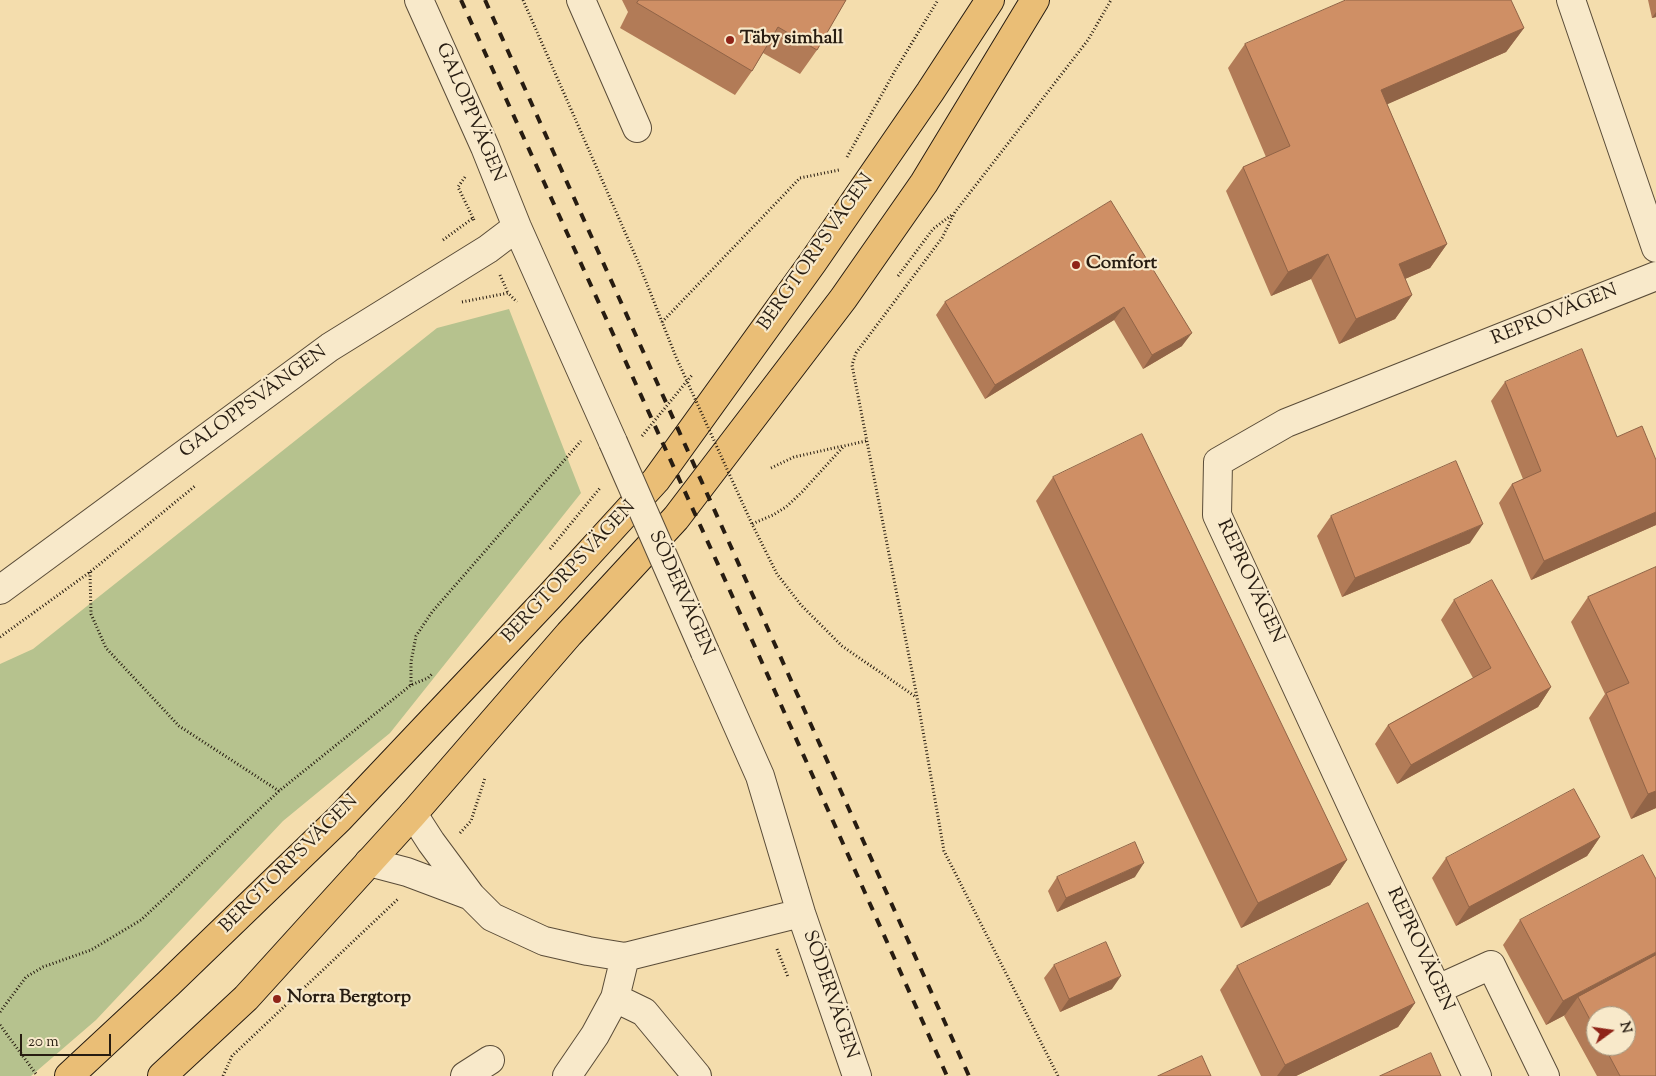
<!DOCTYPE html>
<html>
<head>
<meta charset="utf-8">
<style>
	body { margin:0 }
	#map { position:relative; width:1656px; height:1076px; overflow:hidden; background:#f4ddad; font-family:"Sorts Mill Goudy",serif }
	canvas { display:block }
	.north { position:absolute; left:1586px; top:1006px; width:50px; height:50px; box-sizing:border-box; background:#f8e9ca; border:1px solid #a49780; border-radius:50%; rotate:76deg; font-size:14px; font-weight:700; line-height:20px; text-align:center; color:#271c11 }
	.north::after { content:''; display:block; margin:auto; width:18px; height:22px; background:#8f2418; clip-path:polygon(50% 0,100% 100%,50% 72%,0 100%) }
	.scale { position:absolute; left:20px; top:1034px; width:91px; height:22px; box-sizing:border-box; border:2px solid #271c11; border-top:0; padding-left:6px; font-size:15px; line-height:18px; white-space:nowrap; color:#271c11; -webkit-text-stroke:4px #f8e9ca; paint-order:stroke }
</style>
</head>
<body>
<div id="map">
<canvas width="1656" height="1076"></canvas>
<div class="north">N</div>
<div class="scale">20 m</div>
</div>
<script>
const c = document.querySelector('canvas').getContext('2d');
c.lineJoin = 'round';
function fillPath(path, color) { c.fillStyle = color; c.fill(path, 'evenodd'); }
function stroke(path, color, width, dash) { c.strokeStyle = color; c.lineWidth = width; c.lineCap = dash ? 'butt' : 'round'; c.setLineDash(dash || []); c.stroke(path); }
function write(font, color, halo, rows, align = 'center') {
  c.font = font + ' "Sorts Mill Goudy",serif'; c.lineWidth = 4.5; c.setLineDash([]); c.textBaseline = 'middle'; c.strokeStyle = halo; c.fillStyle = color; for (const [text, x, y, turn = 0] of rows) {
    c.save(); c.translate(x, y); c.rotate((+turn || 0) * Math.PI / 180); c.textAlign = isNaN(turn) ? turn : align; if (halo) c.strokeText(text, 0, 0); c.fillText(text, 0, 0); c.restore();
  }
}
fillPath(new Path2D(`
	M509 309 581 493 390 733 283 821 96 1020 31 1076H0V664L33 649 437 328Z`), '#b6c28e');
const minor = new Path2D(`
	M419 0 485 147 517 227 613 442
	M581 0 637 128
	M1571 0 1656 248
	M0 590 330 347 488 249 517 227
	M705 652 760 776 801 913 857 1076
	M413 814 431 842 471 896 492 917 544 941 588 951 625 957 801 913
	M369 862 407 872 471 896
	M1438 989 1491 965 1545 1076
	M615 998 644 1012 697 1076
	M465 1076 490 1060
	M567 1076 595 1035 615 998 625 957
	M1477 1076 1217 515 1218 462 1286 423 1656 276`);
const major = new Path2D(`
	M69 1076 169 983 339 819 550 596 656 480 813 262 930 92 990 0
	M162 1076 246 998 413 814 569 634 676 518 843 299 924 183 1035 0`);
stroke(minor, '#5a4c38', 30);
stroke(major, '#271c11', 30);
stroke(new Path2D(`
	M523 0 639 264 676 357
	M847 157 896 69 938 0
	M465 177 458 187 473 218
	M443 240 473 218 475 222
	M500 275 508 293
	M898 276 933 229 953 214
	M462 302 508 293 517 302
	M662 322 800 178 839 170
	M642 436 692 375
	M866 441 844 446 802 492 786 507 773 515 752 524 777 574 801 605 842 646 916 697
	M771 468 794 457 843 446
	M550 549 600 488
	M90 572 91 614 106 648 179 726 279 791
	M0 637 90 572 195 486
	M411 685V662L416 636 432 612 581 441
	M460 833 471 821 485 778
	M777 949 788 977
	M0 1012 26 977 43 967 91 950 141 920 279 791 411 685 428 678 433 673
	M0 1025 36 1074
	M223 1076 232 1056 398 899
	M1058 1076 944 851 917 697 852 365 856 353 942 238 955 212 1088 40 1111 0`), '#271c11', 3, [1, 2.5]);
stroke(minor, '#f8e9ca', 28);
stroke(major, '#eabe76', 28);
stroke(new Path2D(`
	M461 0 726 582 947 1076
	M485 0 969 1076`), '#271c11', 4, [9, 9]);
const minorBridge = new Path2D(`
	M613 442 705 652`);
stroke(minorBridge, '#5a4c38', 30, []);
stroke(new Path2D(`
	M676 357 752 524`), '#271c11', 3, [1, 2.5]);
stroke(minorBridge, '#f8e9ca', 28);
fillPath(new Path2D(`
	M622 0H846L817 50 800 74 763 53 752 71 735 95 620 28 628 12Z
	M1648 0H1656V17L1652 18Z
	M1524 28 1506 52 1387 104 1447 244 1430 268 1405 279 1412 295 1395 319 1339 344 1311 279 1271 296 1226 191 1243 167 1266 157 1228 68 1245 44Z
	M1111 201 1182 346 1143 369 1114 320 985 399 936 315 945 302Z
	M1505 382 1617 437 1656 460V525L1531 580 1499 503 1512 484 1523 479 1491 401Z
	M1053 477 1347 860 1330 885 1241 928 1036 501Z
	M1331 516 1470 543 1342 597 1317 536Z
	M1656 567V808L1631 819 1589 718 1605 694 1571 622 1588 597Z
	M1454 600 1551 687 1538 707 1397 784 1375 744 1388 725 1473 678 1441 620Z
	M1600 837 1587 856 1456 926 1432 878 1446 858Z
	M1057 877H1135L1057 912 1048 891Z
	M1520 920 1656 1076H1597L1564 1016 1565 1015 1546 1025 1503 945ZM1596 1016 1626 1046H1596Z
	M1054 965 1112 989 1060 1012 1044 978Z
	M1237 966 1415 1003 1398 1027 1296 1076H1261L1220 990Z`), '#b27b57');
fillPath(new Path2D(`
	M1656 12V17L1652 18Z
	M1524 28 1506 52 1363 115 1381 90Z
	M1447 244 1430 268 1382 289 1399 264Z
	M1328 254 1311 279 1271 296 1288 272Z
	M1412 295 1395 319 1339 344 1356 319Z
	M1124 307 1114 320 985 399 995 385Z
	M1192 333 1182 346 1143 369 1152 355Z
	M1656 512V525L1531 580 1544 561Z
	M1483 524 1470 543 1342 597 1355 578Z
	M1551 687 1538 707 1397 784 1411 765Z
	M1656 791V808L1631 819 1648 794Z
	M1600 837 1587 856 1456 926 1469 907Z
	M1347 860 1330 885 1241 928 1258 903Z
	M1144 863 1135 877 1057 912 1066 898Z
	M1656 952V967L1578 997 1565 1015 1546 1025 1563 1001Z
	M1121 976 1112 989 1060 1012 1069 999Z
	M1415 1003 1398 1027 1296 1076H1277L1285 1065Z`), '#916447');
const building = new Path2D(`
	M639 0H846L817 50 778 27 752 71 637 3Z
	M1346 0H1511L1524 28 1381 90 1447 244 1399 264 1412 295 1356 319 1328 254 1288 272 1243 167 1290 146 1245 44Z
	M1111 201 1192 333 1152 355 1124 307 995 385 945 302Z
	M1582 349 1617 437 1642 426 1656 460V512L1544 561 1512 484 1541 471 1505 382Z
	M1142 434 1347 860 1258 903 1053 477Z
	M1456 461 1483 524 1355 578 1331 516Z
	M1656 567V791L1648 794 1606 693 1629 683 1588 597Z
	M1492 580 1551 687 1411 765 1388 725 1491 668 1454 600Z
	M1574 789 1600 837 1469 907 1446 858Z
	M1135 842 1144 863 1066 898 1057 877Z
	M1643 855 1656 879V952L1563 1001 1520 920Z
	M1368 903 1415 1003 1285 1065 1237 966Z
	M1106 942 1121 976 1069 999 1054 965Z
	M1656 955V1076H1620L1604 1046H1626V1016H1596V1031L1578 997Z
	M1431 1053 1441 1076H1380Z
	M1202 1056 1211 1076H1158Z`);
fillPath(building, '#cf8f65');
stroke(building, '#916447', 1);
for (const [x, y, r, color] of [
	[730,40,5,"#8f2418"],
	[1076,265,5,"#8f2418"],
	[277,999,5,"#8f2418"]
]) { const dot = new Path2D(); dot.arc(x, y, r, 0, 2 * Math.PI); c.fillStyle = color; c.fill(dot); stroke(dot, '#f8e9ca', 2); }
write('bold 19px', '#271c11', '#f8e9ca', [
	["Täby simhall",740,40],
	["Comfort",1086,265],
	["Norra Bergtorp",287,999]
], 'left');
write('19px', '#271c11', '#f8e9ca', [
	["GALOPPVÄGEN",469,113,67],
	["BERGTORPSVÄGEN",817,253,-55],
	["REPROVÄGEN",1555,316,-22],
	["GALOPPSVÄNGEN",254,403,-36],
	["BERGTORPSVÄGEN",570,573,-47],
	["REPROVÄGEN",1249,582,65],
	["SÖDERVÄGEN",680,594,66],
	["BERGTORPSVÄGEN",290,865,-45],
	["REPROVÄGEN",1419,950,65],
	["SÖDERVÄGEN",829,995,71]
]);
</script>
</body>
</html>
